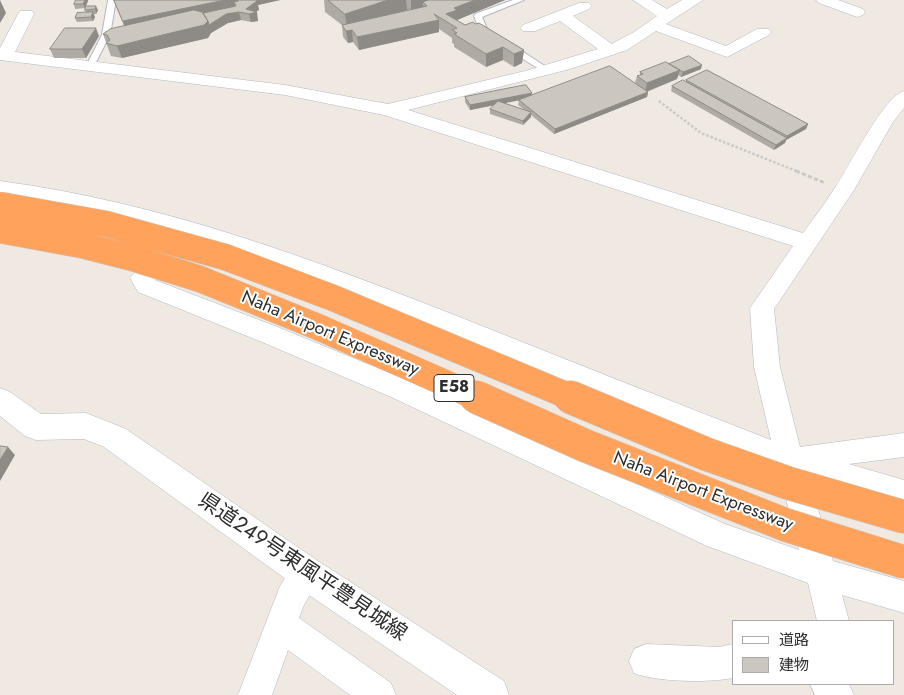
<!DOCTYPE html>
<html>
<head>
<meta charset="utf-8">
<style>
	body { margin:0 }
	#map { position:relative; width:904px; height:695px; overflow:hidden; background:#efe9e1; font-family:Jost,"Noto Sans JP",sans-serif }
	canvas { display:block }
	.legend { position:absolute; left:732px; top:620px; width:162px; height:65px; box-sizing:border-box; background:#fff; border:1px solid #ababab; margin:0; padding:6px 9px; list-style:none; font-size:15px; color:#2e2e2e }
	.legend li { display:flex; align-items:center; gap:10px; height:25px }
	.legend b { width:25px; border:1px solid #ababab }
</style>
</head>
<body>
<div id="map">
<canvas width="904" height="695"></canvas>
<ul class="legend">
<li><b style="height:6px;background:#fff"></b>道路</li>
<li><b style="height:14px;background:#cbc7bf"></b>建物</li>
</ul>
</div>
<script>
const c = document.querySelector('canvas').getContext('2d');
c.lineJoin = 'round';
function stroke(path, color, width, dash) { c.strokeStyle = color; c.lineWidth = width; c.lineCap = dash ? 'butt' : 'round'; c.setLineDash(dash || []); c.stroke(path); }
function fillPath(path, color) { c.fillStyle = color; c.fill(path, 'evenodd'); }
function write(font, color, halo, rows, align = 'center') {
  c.font = font + ' Jost,"Noto Sans JP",sans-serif'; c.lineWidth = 4; c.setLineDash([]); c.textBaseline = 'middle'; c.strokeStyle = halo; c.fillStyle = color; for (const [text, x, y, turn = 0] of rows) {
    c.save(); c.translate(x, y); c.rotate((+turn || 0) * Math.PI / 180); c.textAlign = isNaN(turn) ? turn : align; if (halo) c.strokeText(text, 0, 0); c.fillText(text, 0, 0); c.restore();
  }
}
const service = new Path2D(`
	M108 0H116L110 35 93 68H87L86 66 102 35Z
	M513 0H524L482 17 488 31 495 36 494 38C481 39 478 26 474 16L475 14Z
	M505 44H511L551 70 544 72 505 48Z`);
const minor = new Path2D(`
	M633 0H652L667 9 682 0H703L666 24 726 46 757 29H769L771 32 769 35 727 57 656 31 627 50 570 69 408 110 803 233C814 218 826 202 836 186 849 167 884 96 904 91V108L893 122 854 190 774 309 780 367 800 447 904 433V457L849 464 904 480V506L809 478 833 561 904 581V613L842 595 849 621H817L808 583 707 546 391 397 262 342 138 292 130 278 158 244 166 241 174 244 177 249 155 280 280 328 409 381 725 524 799 550 778 468 273 263C184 232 94 207 0 195V181C165 203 309 258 462 318 565 359 668 400 771 440L754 367 750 308 793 246 384 115 285 95 0 60V48L18 14 20 11H32L34 14 15 52 285 85 388 104 529 70 598 49 560 21 535 31H523L521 28 523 25 579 3H589L592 6 589 9 573 16 612 44 615 42 634 32 657 16Z
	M816 0H838L863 9 865 12 863 15 857 17 819 3Z
	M306 558 317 562 322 573 304 605 299 618 391 683 396 695H350L288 650 272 695H238L280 586 295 562Z
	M646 644 719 647 733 644V678C709 683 656 682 634 673L629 661 634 649Z`);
const tertiary = new Path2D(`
	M0 388 10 392 41 414 86 413 126 429 130 438 126 447 115 451 84 439 36 440 25 436 0 416Z
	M810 684H849L854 695H815Z`);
const secondary = new Path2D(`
	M115 425 126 429 318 561 504 681 509 695H457L294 585 104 447 100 438 104 429Z`);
stroke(service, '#b4b7c1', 2);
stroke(minor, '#b4b7c1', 1);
stroke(tertiary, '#b4b7c1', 1);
stroke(secondary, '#b4b7c1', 1);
stroke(new Path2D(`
	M659 101 701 133 799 172`), '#c9c9c9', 2.5, [2.5, 2]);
stroke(new Path2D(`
	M796 171 825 183`), '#c9c9c9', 3, [4, 2.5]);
fillPath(service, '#fff');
fillPath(minor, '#fff');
fillPath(tertiary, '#fff');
fillPath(secondary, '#fff');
const motorwayBridgeFar1 = new Path2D(`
	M0 205 106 224 225 257 333 298 573 398
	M0 230 81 245 136 259 200 279 318 327 479 398`);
const motorwayBridge = new Path2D(`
	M476 397 586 446 786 525 904 562
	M570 397 706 454 788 483 904 517`);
stroke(motorwayBridgeFar1, '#c9c9c9', 27, []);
stroke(motorwayBridge, '#c9c9c9', 34, []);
stroke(motorwayBridgeFar1, '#ffa35c', 26);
stroke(motorwayBridge, '#ffa35c', 33);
fillPath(new Path2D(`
	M76 0H88V1L85 8 75 9 74 4Z
	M114 0H280L258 5 259 10 256 12 258 21 251 22 241 20 228 23 211 33 208 38 122 58 111 56 103 34 124 26Z
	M324 0H505L457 20 465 25 524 50 522 63 514 67 503 60 486 67 454 47V44L452 43V38L439 29V32L359 50 353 42 348 43 343 37 342 25 325 12Z
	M86 6 98 10 96 14H93L95 17 93 21 77 22 75 18 86 13 85 10Z
	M99 36 86 58H54L50 49Z
	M669 64 701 69 681 77 678 75 677 79 647 92H648L647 97 554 134 531 115V117L523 125 490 114V109L494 105 470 110 465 102V97L532 95 635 83 637 76 640 75V72ZM519 100 518 105 526 111 504 103Z
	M686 80 808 124 806 129 786 140 785 143 774 150 671 91 672 86 686 82Z`), '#afaba4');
fillPath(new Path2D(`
	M0 0 6 13 0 23Z
	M85 0H88V1L85 8 83 4Z
	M225 0H248L236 6 234 2 236 11 127 34 123 21Z
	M250 0H280L258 5 259 10 255 12H257L258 21 251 22 249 14 246 9Z
	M388 0H406L407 10 347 30 345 14Z
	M411 0H427V8V6L423 2V10L411 13Z
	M475 0H505L457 20 446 14 454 8Z
	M96 6 98 10 96 14 95 9Z
	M93 12 95 17 93 21 91 17Z
	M239 12 241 20 228 23 211 33 209 25 226 14Z
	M439 20V32L359 50 357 37Z
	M208 21 211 33 208 38 122 58 117 46Z
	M96 28 99 36 86 58 82 49Z
	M352 30 353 42 348 43 346 31Z
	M503 47V60L486 67V54Z
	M524 50 522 63 514 67V54Z
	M702 65 701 69 681 77 683 72Z
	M680 70 677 79 645 92 647 83Z
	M648 92 647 97 554 134 555 129Z
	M532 93 531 98 470 110V105Z
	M531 112V117L523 125V121Z
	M808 124 806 129 786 140 785 143 774 150 776 145 786 139 787 136Z
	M8 447 15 455 0 481V460Z`), '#8e8b86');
const building = new Path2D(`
	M76 0H85L83 4H74Z
	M114 0H225L123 21Z
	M238 0H256L257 1 246 9 257 12 249 14 239 12 226 14 209 25 208 21 203 13 236 6 234 2 238 1Z
	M328 0H388L345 14Z
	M429 0H475L454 8 457 10 446 14 465 25 473 22 475 24 479 23 524 50 514 54 503 47 486 54 454 34 457 33 452 30 457 28 434 14 439 20 357 37 352 30 346 31 342 25 427 6 423 2Z
	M86 6H96L95 9 85 10Z
	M194 10 202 12 208 21 204 25 117 46 106 43 110 40 107 35 103 34 110 29Z
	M93 12 91 17 75 18 77 13Z
	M65 28H96L82 49H50Z
	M689 56 702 65 683 72 669 64Z
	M666 62 680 70 647 83 637 76 643 74 640 72Z
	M610 66 648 92 555 129 519 100Z
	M707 70 808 124 787 136 686 80Z
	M683 80 787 138 776 145 672 86Z
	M526 85 532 93 470 105 465 97Z
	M498 101 531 112 523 121 490 109Z
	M0 446 8 447 0 460Z`);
fillPath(building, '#cbc7bf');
stroke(building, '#8e8b86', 1);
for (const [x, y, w] of [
	[454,388,40]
]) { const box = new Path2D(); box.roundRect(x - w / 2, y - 13.5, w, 27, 4); c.fillStyle = '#fff'; c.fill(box); stroke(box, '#2e2e2e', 1); }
write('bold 16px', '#2e2e2e', null, [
	["E58",454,388]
]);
write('18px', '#2e2e2e', '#fff', [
	["Naha Airport Expressway",330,334,23],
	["Naha Airport Expressway",703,492,21]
]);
write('21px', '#2e2e2e', '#fff', [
	["県道249号東風平豊見城線",302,568,34]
]);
</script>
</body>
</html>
